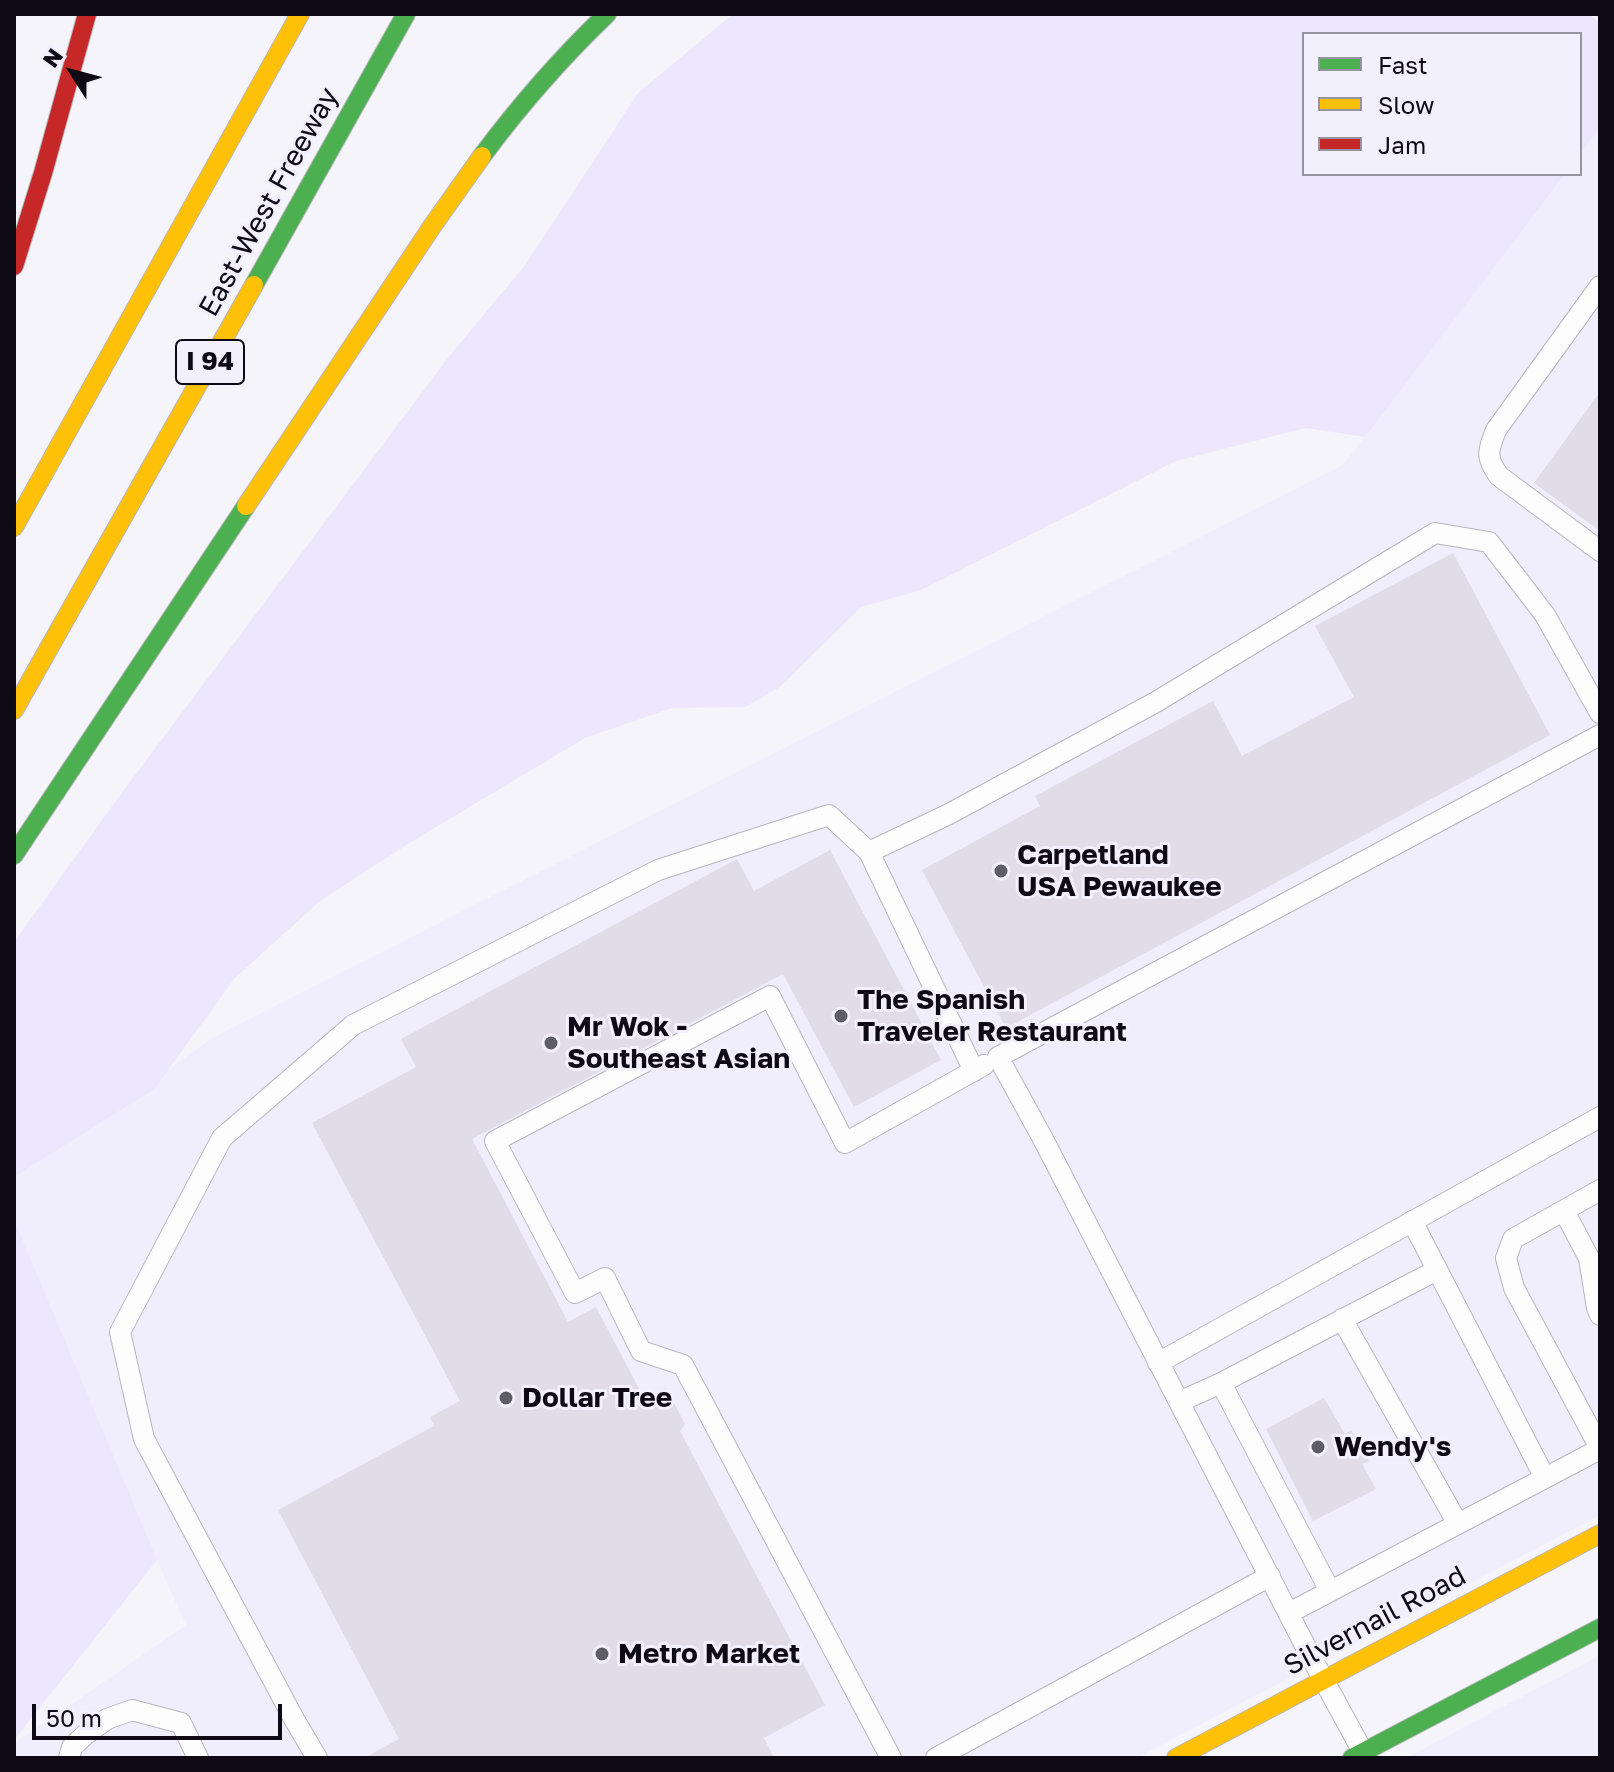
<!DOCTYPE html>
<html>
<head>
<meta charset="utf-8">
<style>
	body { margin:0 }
	#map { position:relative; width:1614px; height:1772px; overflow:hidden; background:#f5f4fa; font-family:"Golos Text",sans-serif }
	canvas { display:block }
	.frame { position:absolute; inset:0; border:16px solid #0d0a15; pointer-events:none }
	.legend { position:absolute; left:1302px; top:32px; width:280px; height:144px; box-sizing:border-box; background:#f3f0fe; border:2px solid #9794a1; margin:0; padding:10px 14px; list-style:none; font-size:24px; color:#0d0a15 }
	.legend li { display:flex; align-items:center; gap:16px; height:40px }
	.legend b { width:40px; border:2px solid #9794a1 }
	.north { position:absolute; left:32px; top:32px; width:80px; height:80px; -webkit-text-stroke:6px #f3f0fe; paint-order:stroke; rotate:306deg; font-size:22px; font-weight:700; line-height:32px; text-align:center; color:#0d0a15 }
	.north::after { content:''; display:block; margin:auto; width:28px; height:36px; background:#0d0a15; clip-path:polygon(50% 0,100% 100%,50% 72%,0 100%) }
	.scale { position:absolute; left:32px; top:1704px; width:250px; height:36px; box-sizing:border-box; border:4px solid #0d0a15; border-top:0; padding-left:10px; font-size:24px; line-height:28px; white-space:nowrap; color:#0d0a15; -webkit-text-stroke:6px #f3f0fe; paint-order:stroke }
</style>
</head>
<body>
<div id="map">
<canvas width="1614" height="1772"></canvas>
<div class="frame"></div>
<ul class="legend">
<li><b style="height:10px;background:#4caf50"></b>Fast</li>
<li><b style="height:10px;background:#ffc107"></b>Slow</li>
<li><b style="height:10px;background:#c62828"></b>Jam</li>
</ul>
<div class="north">N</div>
<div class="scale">50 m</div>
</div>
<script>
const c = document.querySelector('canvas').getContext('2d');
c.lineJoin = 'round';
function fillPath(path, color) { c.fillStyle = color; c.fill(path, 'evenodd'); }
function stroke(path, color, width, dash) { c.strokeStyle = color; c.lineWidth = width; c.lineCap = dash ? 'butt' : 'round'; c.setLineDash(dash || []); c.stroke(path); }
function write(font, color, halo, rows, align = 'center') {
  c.font = font + ' "Golos Text",sans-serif'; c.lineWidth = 6; c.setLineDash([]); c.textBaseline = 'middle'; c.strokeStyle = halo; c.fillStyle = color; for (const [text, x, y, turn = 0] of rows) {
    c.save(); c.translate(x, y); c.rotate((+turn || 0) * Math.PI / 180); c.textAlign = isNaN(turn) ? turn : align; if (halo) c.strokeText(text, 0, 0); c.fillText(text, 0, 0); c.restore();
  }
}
fillPath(new Path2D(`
	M1600 128V1515L1136 1758H14V1744L186 1625 14 1243V1176L216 1036 1343 465 1565 174H1580V154Z
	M1600 1655V1758H1406L1599 1656Z`), '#f0edfd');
fillPath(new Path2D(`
	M733 14H1588L1600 23V128L1580 154V34H1304V174H1565L1365 437 1306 428 1176 461 921 590 861 607 780 687 745 707 672 708 585 738 411 842 320 901 235 978 154 1089 14 1177V942L118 798 447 359 525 265 638 93Z
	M14 1220 157 1560 14 1740Z`), '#ece7fc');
fillPath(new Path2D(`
	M1600 392V531L1534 483Z
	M1453 553 1550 735 1006 1028 922 870 1040 806 1035 796 1213 701 1242 756 1354 697 1315 626Z
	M830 850 941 1060 854 1107 783 974 472 1139 568 1322 596 1307 645 1400 666 1388 685 1424 680 1431 825 1705 764 1738 774 1758H364L399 1739 278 1510 434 1426 430 1417 460 1401 312 1123 416 1067 401 1039 737 859 754 891Z
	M1324 1398 1345 1434 1351 1430 1369 1461 1362 1464 1376 1489 1313 1521 1266 1429Z`), '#e0dde8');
const lane = new Path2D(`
	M1600 286 1496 430C1488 451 1485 457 1499 476L1600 551
	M869 852 949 814 1156 702 1435 533 1489 542 1545 615 1600 713
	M1600 1190 1513 1239 1506 1258 1514 1288 1600 1448
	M1564 1211 1589 1258 1600 1270
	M1412 1221 1545 1478
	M1589 1258 1597 1308 1600 1315
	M1342 1319 1458 1524
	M1158 1363 1600 1117
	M1221 1383 1330 1591
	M1179 1402 1221 1383 1437 1270
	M1289 1613 1600 1449
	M1363 1752 1310 1655 1042 1137 998 1057 1600 735
	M69 1758 72 1747 86 1734 107 1719 132 1710 181 1723 198 1758
	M317 1758 294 1719 144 1439 120 1332 222 1138 353 1025 658 870 829 815 869 852 974 1071
	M891 1758 683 1365 641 1351 605 1278 575 1293 495 1141 770 996 845 1143 984 1065
	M936 1758 1270 1576`);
const fast = new Path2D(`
	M482 156C520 105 561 58 607 14
	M254 285 406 14
	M14 855 246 506
	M1352 1758 1600 1628`);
const slow = new Path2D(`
	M246 506 433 225 482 156
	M14 527 300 14
	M14 710 254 285
	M1176 1758 1600 1534`);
const jam = new Path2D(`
	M14 266 43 173 87 14`);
stroke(lane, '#b7b5be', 22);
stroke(fast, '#b7b5be', 20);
stroke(slow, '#b7b5be', 20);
stroke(jam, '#b7b5be', 20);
stroke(lane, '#fefdfe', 20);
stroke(fast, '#4caf50', 18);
stroke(slow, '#ffc107', 18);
stroke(jam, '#c62828', 18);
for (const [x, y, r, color] of [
	[1001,871,8,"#5e5c65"],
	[841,1016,8,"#5e5c65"],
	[551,1043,8,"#5e5c65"],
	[506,1398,8,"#5e5c65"],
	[1318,1447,8,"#5e5c65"],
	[602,1654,8,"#5e5c65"]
]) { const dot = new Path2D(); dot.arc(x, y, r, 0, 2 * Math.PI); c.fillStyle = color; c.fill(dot); stroke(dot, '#f3f0fe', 3); }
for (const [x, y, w] of [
	[210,362,68]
]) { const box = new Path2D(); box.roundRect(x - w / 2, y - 22, w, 44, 6); c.fillStyle = '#f3f0fe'; c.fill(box); stroke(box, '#0d0a15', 2); }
write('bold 26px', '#0d0a15', null, [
	["I 94",210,362]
]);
write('28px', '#0d0a15', '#f3f0fe', [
	["East-West Freeway",269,202,-61],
	["Silvernail Road",1375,1621,-28]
]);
write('bold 28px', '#0d0a15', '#f3f0fe', [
	["Carpetland",1017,855],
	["USA Pewaukee",1017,887],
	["The Spanish",857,1000],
	["Traveler Restaurant",857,1032],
	["Mr Wok -",567,1027],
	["Southeast Asian",567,1059],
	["Dollar Tree",522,1398],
	["Wendy's",1334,1447],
	["Metro Market",618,1654]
], 'left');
</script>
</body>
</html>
